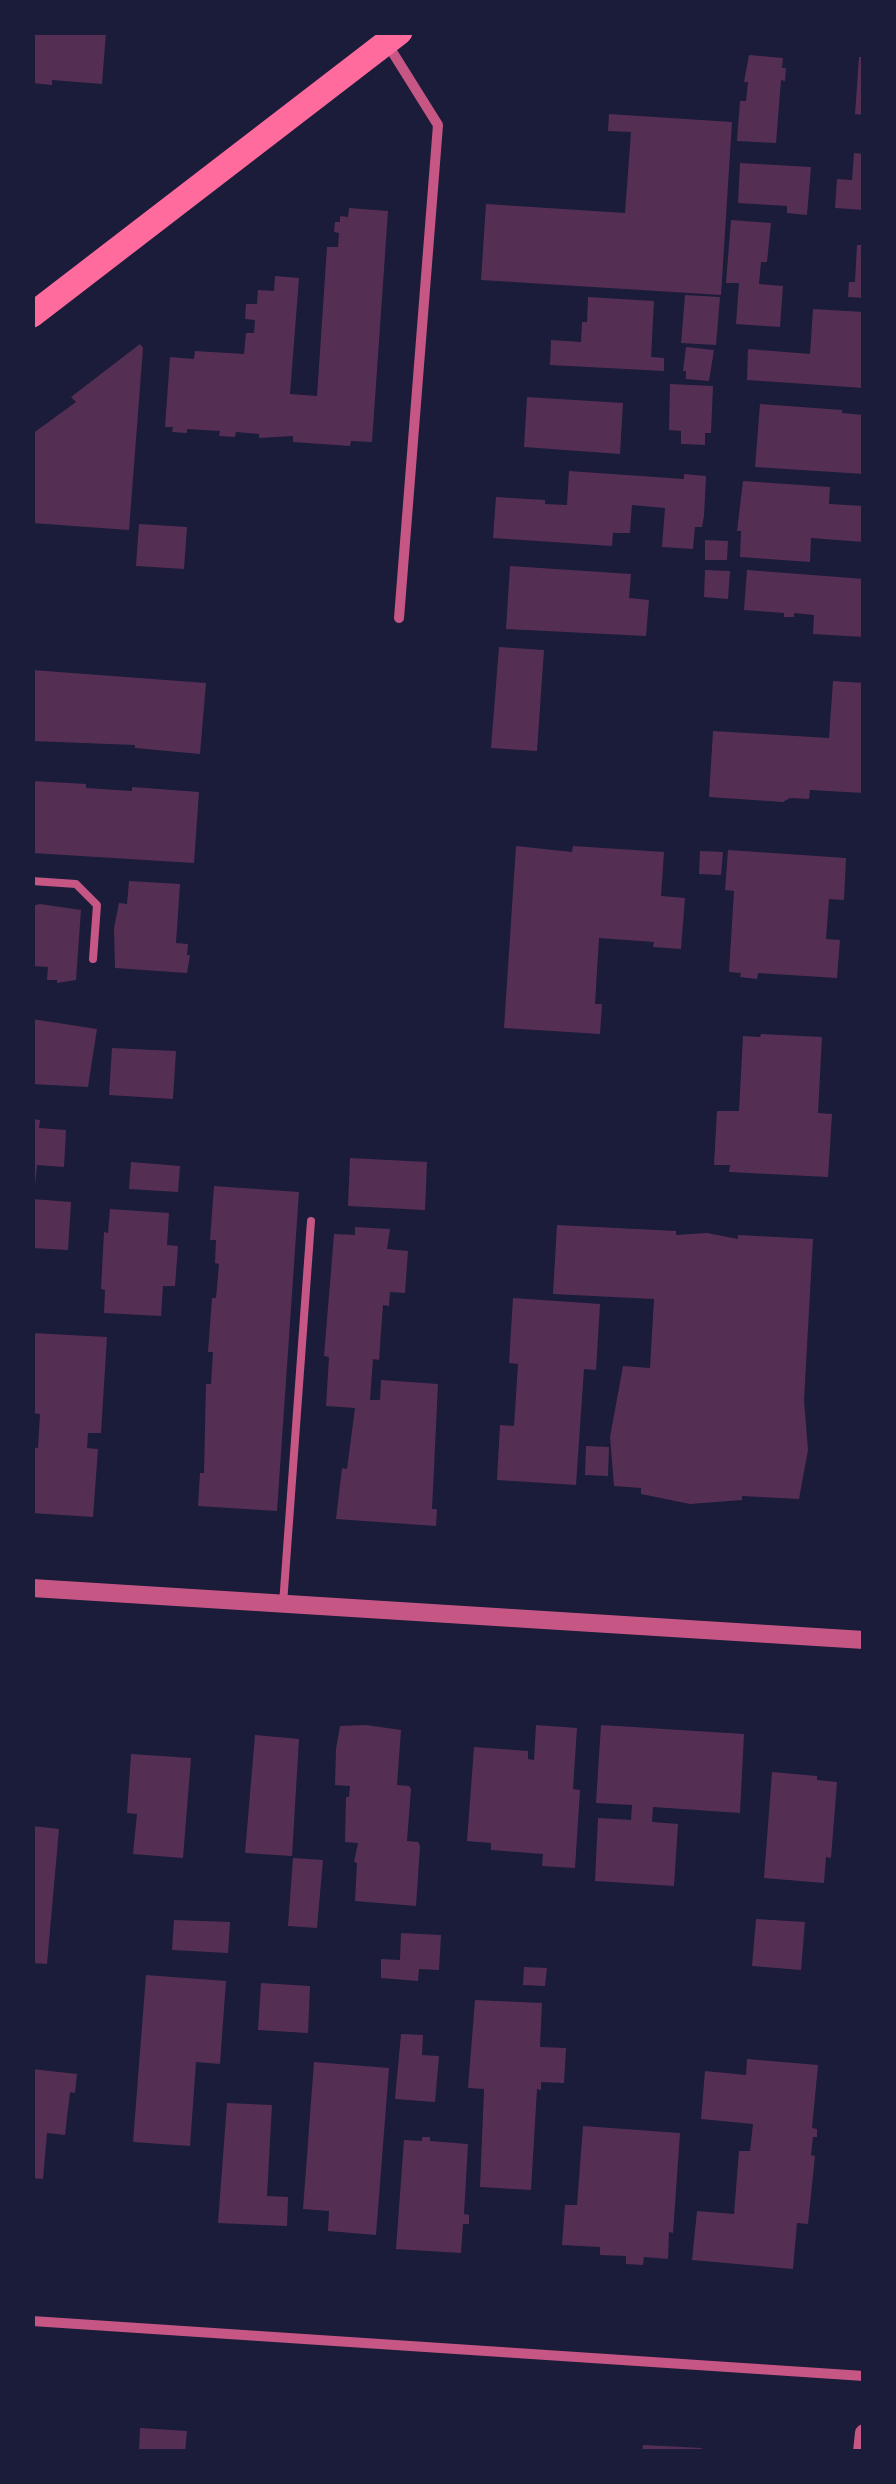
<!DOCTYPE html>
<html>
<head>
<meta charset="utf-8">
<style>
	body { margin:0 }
	#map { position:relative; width:896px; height:2484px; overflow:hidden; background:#1b1b3a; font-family:Signika,sans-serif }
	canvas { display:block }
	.frame { position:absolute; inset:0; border:35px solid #1b1b3a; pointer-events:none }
</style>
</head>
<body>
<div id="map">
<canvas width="896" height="2484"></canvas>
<div class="frame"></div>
</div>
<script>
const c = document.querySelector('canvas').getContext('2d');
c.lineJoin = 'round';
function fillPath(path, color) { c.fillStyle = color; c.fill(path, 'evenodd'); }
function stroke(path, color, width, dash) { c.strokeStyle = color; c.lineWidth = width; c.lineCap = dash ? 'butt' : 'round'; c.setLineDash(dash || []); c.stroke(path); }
fillPath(new Path2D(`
	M32 32H106L102 84 52 80V85L32 83Z
	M749 55 783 58 782 68H786L785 81 781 80 776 143 737 141 740 101H746L748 82H744Z
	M859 57H864V115L855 114Z
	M609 114 732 122 721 295 481 280 486 204 625 213 631 132 608 131Z
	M854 153 864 154V210L835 208 837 179 852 180Z
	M740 163 811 167 807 215 787 213V206L738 203Z
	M349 208 388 211 372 442 351 441 350 446 293 442V436L259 438V434L236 432 235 437 219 436 220 431 187 429V433L172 432 173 427H165L170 357 194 359 195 351 244 354 246 333H254L255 320 245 319 246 304H257L258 290 274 291 275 276 299 278 290 394 317 396 327 247H338L339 233 334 232 335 222H340V216L348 217Z
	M731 220 771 223 767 262H761L759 284 783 286 780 327 736 324 739 283H726Z
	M857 245H864V298L848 297 849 282H855Z
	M685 295 720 297 716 345 681 343Z
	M588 297 654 301 651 357 664 358V371L550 365 551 340 581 342 582 322H587Z
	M813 309 864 312V388L747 380 748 349 810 354Z
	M140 344 143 348 129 530 32 523V434L76 402 71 397Z
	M686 347 714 350 709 381 686 379V371H683Z
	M670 384 713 386 711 433H705V445L681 444V431L669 430Z
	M527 397 623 403 620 454 524 447Z
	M760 404 842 410V413L864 415V474L755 467Z
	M569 471 684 479V474L706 476 704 516 702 527H695L693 549 662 547 665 508 632 505 630 533H613L612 546 493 538 496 497 545 500V504L567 505Z
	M743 481 830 487 829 504 864 506V542L811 538 810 562 740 557 741 531H737Z
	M139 524 187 527 184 569 136 566Z
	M705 540 728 541 727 560H705Z
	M510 566 631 574 629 598 649 600 646 636 506 629Z
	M705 570 730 571 728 599 704 597Z
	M747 570 864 579V637L813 634 814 615 794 613V617H784V613L744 610Z
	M499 647 544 650 537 751 491 748Z
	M32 670 206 683 200 754 135 748V745L32 741Z
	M833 681 864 683V793L810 790 809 799 790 798 783 802 709 797 713 731 829 738Z
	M32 781 86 784V788L132 791V787L199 792 194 863 32 853Z
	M516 846 572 852 573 846 664 852 661 896 685 898 681 949 653 947 654 942 599 938 595 1004H602L600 1034 504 1028Z
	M728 850 846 858 844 900 829 899 826 939 840 940 837 978 758 973 757 979 740 977 741 973 729 972 734 891 725 890Z
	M700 851 723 852 721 875 699 874Z
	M129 881 180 884 176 943 188 944 187 955H190L187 973 115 968 114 928 119 903 127 904Z
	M40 904 81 910 76 980 57 983V980H47L48 967 32 966V906Z
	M32 1019 97 1029 88 1087 32 1084Z
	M761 1034 822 1037 818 1113 832 1114 828 1177 729 1172 730 1165H714L717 1111H739L743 1036 760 1037Z
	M112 1048 176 1051 173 1099 109 1095Z
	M32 1119 40 1120 39 1128 66 1130 64 1167 37 1165 35 1185H32Z
	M350 1158 427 1162 425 1210 348 1206Z
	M131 1162 180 1166 178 1192 129 1189Z
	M214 1186 299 1192 277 1511 198 1506 200 1473H204L206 1384H211L213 1352H208L212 1298H216L219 1264 215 1263 216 1240H210Z
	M32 1199 71 1202 68 1250 32 1248Z
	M110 1209 169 1213 167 1245 178 1246 175 1286H163L161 1316 104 1313 105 1290 101 1289 104 1232 108 1233Z
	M557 1225 676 1231V1235L707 1233 738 1239V1235L813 1239 804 1400 808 1450 799 1499 742 1496V1500L690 1504 641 1494V1488L614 1486 610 1437 623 1366 650 1368 654 1299 553 1294Z
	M355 1227 390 1229 387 1249 408 1251 405 1293 390 1292 389 1306 383 1305 379 1360 373 1359 370 1400H380L381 1380 438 1384 432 1509H437L436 1526 336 1519 342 1468 347 1469 355 1408 326 1406 329 1357 324 1356 334 1234 355 1235Z
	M513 1298 600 1304 596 1370 584 1369 576 1485 497 1480 500 1425 514 1426 518 1364 509 1363Z
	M32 1333 107 1337 101 1433H88L87 1448 98 1449 93 1517 32 1513V1447L38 1448 40 1414 32 1413Z
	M586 1446 609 1447 608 1476 585 1475Z
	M366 1725 401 1730 397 1785 409 1786 411 1789 407 1841 418 1842 420 1846 416 1906 355 1901 357 1863 354 1862 358 1843 345 1842 346 1797H349L350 1786 335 1785 336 1749 340 1726Z
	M536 1725 577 1728 573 1789 580 1790 575 1868 542 1866 543 1854 491 1850V1843L467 1841 474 1747 528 1751V1759L534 1760Z
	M601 1725 744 1734 740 1813 653 1807 652 1822 678 1824 674 1886 595 1881 598 1818 631 1820 632 1805 596 1803Z
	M255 1735 299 1739 292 1856 245 1853Z
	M131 1754 191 1758 183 1858 133 1854 137 1814 127 1813Z
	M772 1772 817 1776V1780L837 1782 831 1858 826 1857 824 1883 764 1878Z
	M32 1826 59 1829 47 1964 32 1963Z
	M293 1858 323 1860 317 1928 288 1926Z
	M756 1919 805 1922 801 1970 752 1966Z
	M174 1920 230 1922 228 1953 172 1950Z
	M401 1933 441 1935 439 1970 419 1969 418 1981 381 1978V1959L400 1960Z
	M524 1967 547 1968 545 1986 523 1985Z
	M146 1975 226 1981 220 2064 196 2062 190 2146 133 2142Z
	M261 1983 310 1986 308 2033 258 2030Z
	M475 2000 542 2003 540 2047 566 2048 564 2083 541 2082V2090L537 2089 531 2190 480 2187 484 2089 468 2088Z
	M401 2034 423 2035 422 2055 439 2056 435 2102 395 2099Z
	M747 2059 818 2065 812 2128 817 2129V2137H813L811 2155 815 2156 808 2224 797 2223 793 2269 692 2260 697 2211 734 2214 739 2151H750L753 2124 701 2119 705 2071 746 2075Z
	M314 2062 389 2068 376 2235 328 2231 329 2211 303 2209Z
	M32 2069 77 2074 75 2093 70 2092 65 2135 47 2133 43 2179 32 2178Z
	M227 2103 272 2105 267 2196 288 2197 287 2226 218 2223Z
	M583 2126 680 2133 673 2233 669 2232 668 2259 644 2257 643 2265 626 2264V2256L600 2255V2247L562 2245 565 2205H577Z
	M422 2137H430V2141L468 2144 464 2214 469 2215V2224H463L461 2253 396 2249 404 2140 422 2141Z
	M140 2428 187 2431 185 2452H139Z
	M643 2445 702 2448 701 2452H642Z`), '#542f53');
stroke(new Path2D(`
	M32 881 76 884 97 905 93 959
	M283 1604 311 1221`), '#c65784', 8);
stroke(new Path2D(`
	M388 45 438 125 399 618
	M32 2321 864 2376`), '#c65784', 10);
stroke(new Path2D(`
	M32 1588 864 1640
	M862 2452 864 2433`), '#c65784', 18);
stroke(new Path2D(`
	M32 315 400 32`), '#ff6b9d', 25);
</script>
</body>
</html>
